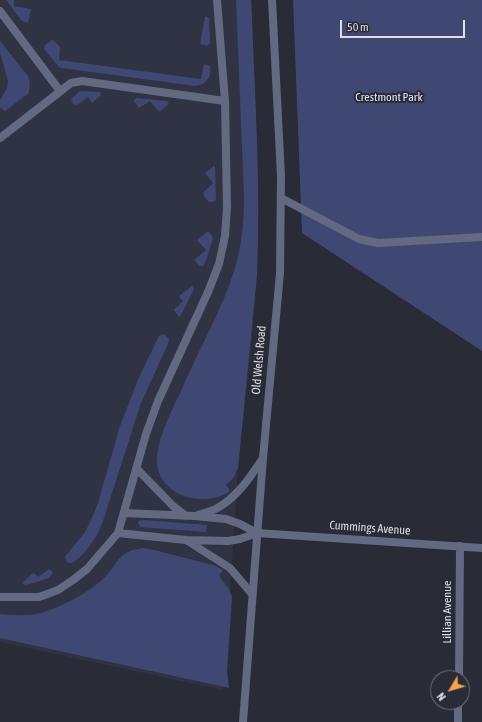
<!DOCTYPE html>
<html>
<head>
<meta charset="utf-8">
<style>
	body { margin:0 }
	#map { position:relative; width:482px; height:722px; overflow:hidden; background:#292b36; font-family:"Asap Condensed",sans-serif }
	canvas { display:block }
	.north { position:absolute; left:430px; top:670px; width:40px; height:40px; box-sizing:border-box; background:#292b36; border:1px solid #71727c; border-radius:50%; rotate:232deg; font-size:11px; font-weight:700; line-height:16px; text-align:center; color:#dcdde5 }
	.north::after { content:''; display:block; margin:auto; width:14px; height:18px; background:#f6a247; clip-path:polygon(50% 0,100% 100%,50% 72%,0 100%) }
	.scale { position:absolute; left:340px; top:20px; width:125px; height:18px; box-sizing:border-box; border:2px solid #dcdde5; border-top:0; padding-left:5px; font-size:12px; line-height:14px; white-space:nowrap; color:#dcdde5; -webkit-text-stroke:3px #292b36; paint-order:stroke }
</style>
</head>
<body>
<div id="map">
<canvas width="482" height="722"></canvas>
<div class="north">N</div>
<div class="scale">50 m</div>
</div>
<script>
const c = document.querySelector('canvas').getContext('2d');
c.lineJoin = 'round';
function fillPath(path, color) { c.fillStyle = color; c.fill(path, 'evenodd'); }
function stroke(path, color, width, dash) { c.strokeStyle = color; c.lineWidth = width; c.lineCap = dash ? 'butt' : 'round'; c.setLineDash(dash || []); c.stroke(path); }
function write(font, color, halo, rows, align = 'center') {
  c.font = font + ' "Asap Condensed",sans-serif'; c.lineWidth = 4; c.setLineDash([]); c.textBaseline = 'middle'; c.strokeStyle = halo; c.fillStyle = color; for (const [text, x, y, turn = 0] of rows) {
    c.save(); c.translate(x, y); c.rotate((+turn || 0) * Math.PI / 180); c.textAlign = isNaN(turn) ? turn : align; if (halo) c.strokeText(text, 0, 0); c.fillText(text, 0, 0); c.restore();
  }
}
fillPath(new Path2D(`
	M0 0H251L258 172V246L253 329 238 468 231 578 222 690 0 642Z`), '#2f3344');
fillPath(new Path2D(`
	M6 0H14V6L31 9 28 23 22 21 21 20Z
	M236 0H251L252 16C255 102 261 189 257 275L238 468 234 477 226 485 230 491C209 505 174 501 161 477 158 470 156 464 157 456 160 433 171 412 181 391 198 350 222 311 235 268 242 245 244 220 244 196Z
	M293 0H482V351L302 233Z
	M205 16 209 18 210 43 207 46 200 44Z
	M52 40H53L60 47 59 60 201 79 204 64 210 66C212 77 206 85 195 86L62 68 59 67 44 49 45 45Z
	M0 41 28 76 30 82 29 93 5 111 0 108V100L7 88 8 81 0 52Z
	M80 91 100 92 101 95 92 103 88 97 77 105 73 104 71 99Z
	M137 98 167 101 169 104 159 112 150 101 139 108 134 101V99Z
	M214 166 215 167 216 199 215 201C209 205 205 198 203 193L213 183 205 173Z
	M208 231 212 236 213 239 205 263 203 266H200L194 260 206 250 197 240Z
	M192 286 194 289 180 317H179L174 310 183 301 179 296Z
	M164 334 169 339 168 344 141 403 103 521C101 525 100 529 98 533 95 539 69 578 65 557L85 532 91 520 98 503 120 426 140 375 158 338 159 336Z
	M143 520 207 525 206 532 140 527 138 523 139 521Z
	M143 548 154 550 213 565 223 570 219 576 229 589 232 597 227 671 229 688 0 638V614C12 615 25 616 37 614 58 609 91 592 106 576 121 559 118 552 143 548Z
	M48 570H51L53 573 49 578 26 585 22 583 33 573 35 574 38 577Z`), '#3f4873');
stroke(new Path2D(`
	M0 11 60 91
	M0 138 71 83 82 81 225 101
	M281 198 359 239 378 243 482 237
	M137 469 173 506 186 516
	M124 513 195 516 226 519 240 524 257 533
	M198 515C205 513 213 511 219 507 238 496 251 476 263 458
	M118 533 186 540 228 541 240 539 257 533
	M186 540 230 568 252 594
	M0 597H39L58 590 73 580 87 569 118 533 146 434 158 401 208 292 219 264 225 236 227 208 225 101 217 0`), '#636980', 8);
stroke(new Path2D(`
	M257 533 482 548
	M459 678 460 546
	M458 722V702`), '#636980', 8);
stroke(new Path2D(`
	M243 722 263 458 280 273 281 176 272 0`), '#636980', 8);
write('12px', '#dfe3f4', '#292b36', [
	["Crestmont Park",389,97]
]);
write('12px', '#dcdde5', '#292b36', [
	["Old Welsh Road",259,360,-85],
	["Cummings Avenue",370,528,4],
	["Lillian Avenue",447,612,-90]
]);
</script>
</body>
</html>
